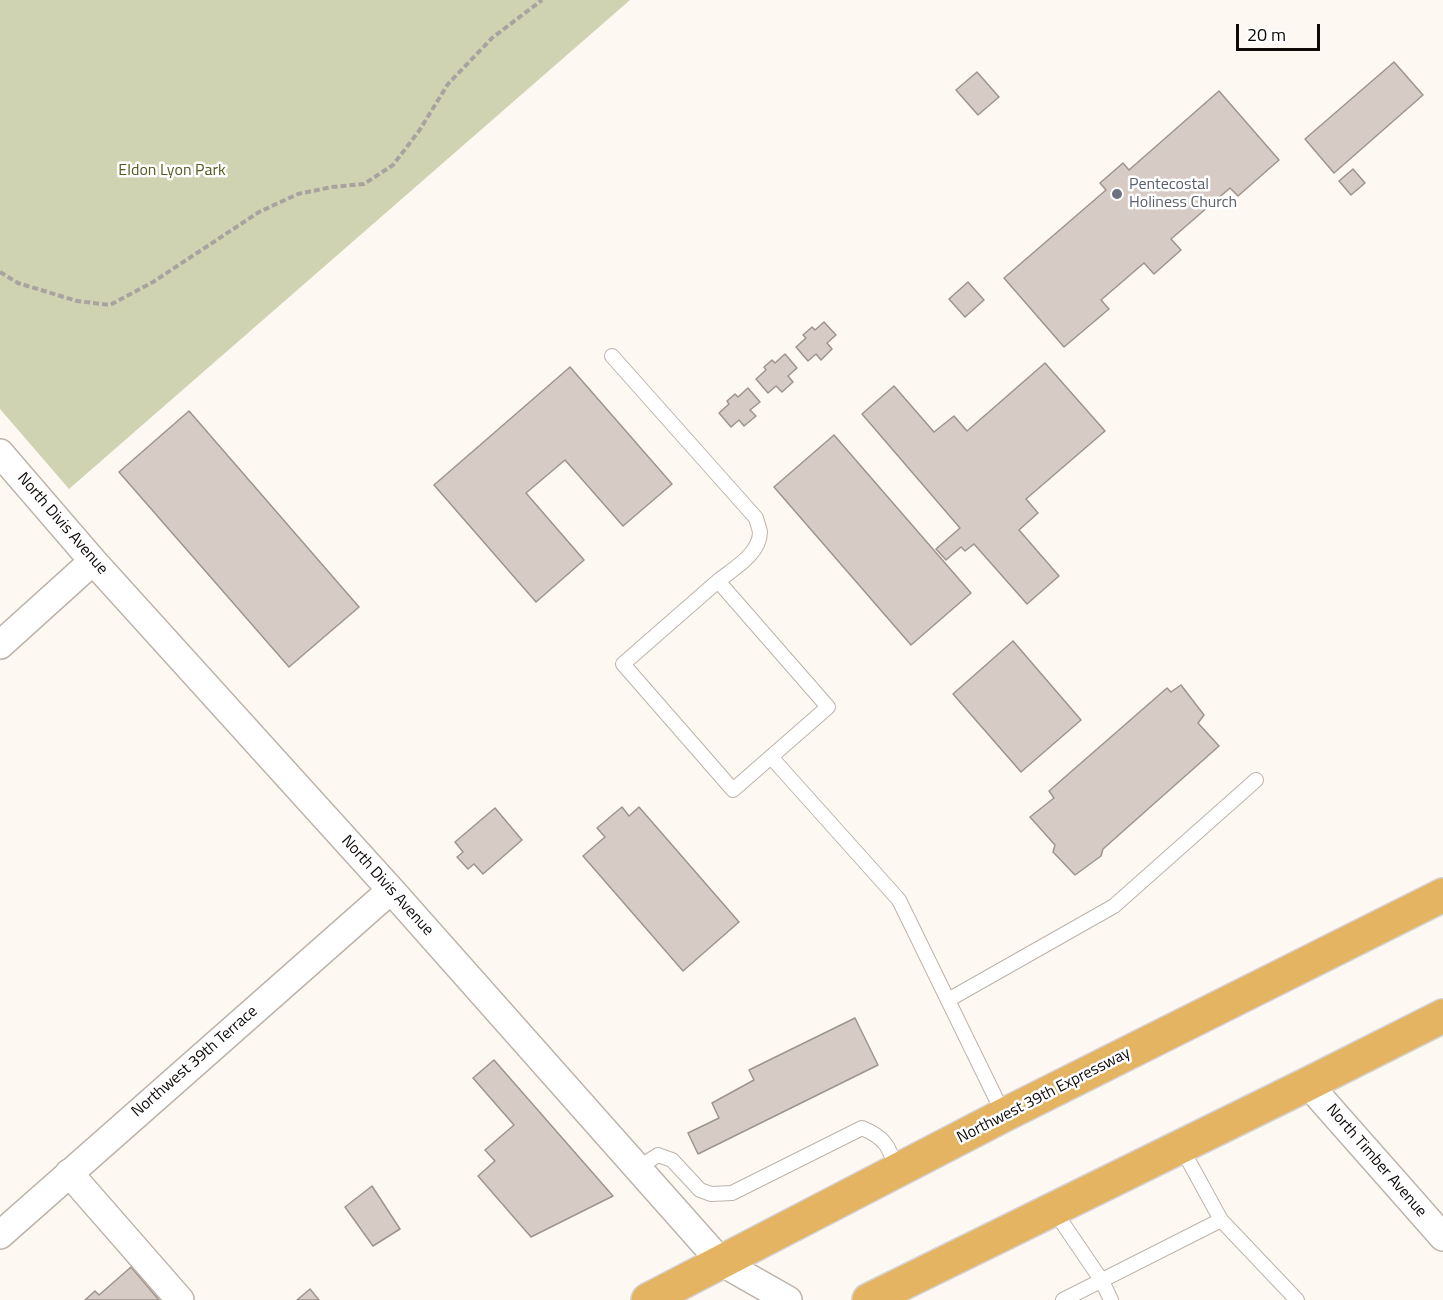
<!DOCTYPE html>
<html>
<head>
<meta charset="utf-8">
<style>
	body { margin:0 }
	#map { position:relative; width:1443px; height:1300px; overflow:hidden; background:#fef8f3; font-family:"Titillium Web",sans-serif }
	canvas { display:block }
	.scale { position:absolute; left:1236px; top:24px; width:84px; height:27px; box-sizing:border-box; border:3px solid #0e0a08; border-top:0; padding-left:8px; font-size:18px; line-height:21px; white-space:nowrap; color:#0e0a08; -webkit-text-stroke:4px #fff; paint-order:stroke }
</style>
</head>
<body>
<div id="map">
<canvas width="1443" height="1300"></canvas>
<div class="scale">20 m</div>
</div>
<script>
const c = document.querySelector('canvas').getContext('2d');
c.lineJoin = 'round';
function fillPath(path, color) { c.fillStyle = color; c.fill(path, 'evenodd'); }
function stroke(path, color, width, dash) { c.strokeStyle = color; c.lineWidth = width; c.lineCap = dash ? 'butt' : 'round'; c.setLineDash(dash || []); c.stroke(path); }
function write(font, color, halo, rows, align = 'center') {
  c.font = font + ' "Titillium Web",sans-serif'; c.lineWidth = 5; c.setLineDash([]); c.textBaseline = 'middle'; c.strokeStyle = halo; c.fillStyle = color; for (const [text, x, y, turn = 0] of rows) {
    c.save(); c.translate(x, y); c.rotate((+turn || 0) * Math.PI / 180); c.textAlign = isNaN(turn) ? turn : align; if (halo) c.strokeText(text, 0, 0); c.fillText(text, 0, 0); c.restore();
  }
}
fillPath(new Path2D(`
	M0 0H630L69 489 0 409Z`), '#d0d3b1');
const building = new Path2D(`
	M1394 62 1423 95 1334 173 1305 139Z
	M977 72 999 97 978 115 956 90Z
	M1219 91 1279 160 1238 196 1230 188 1171 239 1181 250 1154 274 1144 263 1101 300 1109 309 1064 347 1004 278 1106 190 1100 183 1123 163 1129 170Z
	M1353 169 1365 183 1351 195 1339 181Z
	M968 282 984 300 965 317 949 299Z
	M824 322 836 335 827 343 832 349 821 360 816 354 808 361 796 347 806 338 803 335 812 327 815 330Z
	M785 354 797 368 788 376 793 382 782 392 776 386 768 393 756 379 766 370 764 367 772 360 775 363Z
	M1045 363 1105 431 1026 499 1038 513 1019 530 1059 576 1027 604 974 544 965 551 961 547 946 560 936 549 960 528 862 414 894 386 934 432 954 416 967 431Z
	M570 367 672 484 623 526 565 460 526 493 584 560 536 602 434 485Z
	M748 388 760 402 750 410 756 416 744 426 739 420 731 427 719 413 729 404 727 401 735 394 738 397Z
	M189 411 359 607 289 667 119 472Z
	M834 435 971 593 911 645 774 487Z
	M1013 641 1081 720 1021 772 953 694Z
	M1181 685 1204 715 1198 723 1219 746 1103 849 1101 856 1075 875 1053 852 1055 845 1030 817 1054 798 1049 791 1167 688 1171 692Z
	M622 807 629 816 639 807 739 922 683 971 583 856 605 837 597 828Z
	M495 808 522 840 483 874 474 864 468 869 457 857 463 852 455 842Z
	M855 1018 878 1065 698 1154 688 1133 719 1118 712 1103 754 1080 749 1070Z
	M494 1060 613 1196 531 1237 478 1176 495 1161 485 1150 514 1125 473 1078Z
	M372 1186 400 1229 373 1246 345 1207Z
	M131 1267 159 1300H85L95 1291 99 1295Z
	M310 1289 319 1300H297Z`);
fillPath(building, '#d7ccc5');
stroke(building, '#9e948d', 1.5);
const service = new Path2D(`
	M612 356 756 518C757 522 759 527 760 532 760 554 733 569 718 581
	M718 581 828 707 733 790 623 664Z
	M771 757 899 900 1004 1115
	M948 1000 1114 906 1256 780
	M638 1168 658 1155 672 1160 700 1190 711 1194 732 1193 862 1128C886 1138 889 1147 897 1170
	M1053 1209 1102 1281 1111 1300
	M1221 1220 1297 1300
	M1063 1300 1221 1220 1181 1147`);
const minor = new Path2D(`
	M0 453 93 561 391 890 721 1262 788 1300
	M0 645 93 561
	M1308 1084 1443 1237
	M69 1173 180 1300
	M0 1235 391 890`);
const trunk = new Path2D(`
	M648 1300 1004 1115 1443 895
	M869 1300 1308 1084 1443 1016`);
stroke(service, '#bdb3ab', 16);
stroke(minor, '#bdb3ab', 30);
stroke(trunk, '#d4d3d3', 36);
stroke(new Path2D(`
	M0 272 18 283 77 301 110 305 153 282 259 212 298 194 332 187 364 184 393 165 419 131 448 84 492 38 542 0`), '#a9a39f', 4, [6, 3]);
stroke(service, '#fff', 14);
stroke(minor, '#fff', 27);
stroke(trunk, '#e4b462', 33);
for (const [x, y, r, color] of [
	[1117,194,6,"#6b7280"]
]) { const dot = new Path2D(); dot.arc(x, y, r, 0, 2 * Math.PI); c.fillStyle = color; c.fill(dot); stroke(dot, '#fff', 2); }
write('16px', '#57591e', '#fff', [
	["Eldon Lyon Park",172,171]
]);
write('16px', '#5b616d', '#fff', [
	["Pentecostal",1129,185],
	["Holiness Church",1129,203]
], 'left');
write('16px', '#0e0a08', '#fff', [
	["North Divis Avenue",62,524,49],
	["North Divis Avenue",387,886,48],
	["Northwest 39th Terrace",195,1062,-41],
	["Northwest 39th Expressway",1044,1096,-27],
	["North Timber Avenue",1376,1161,49]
]);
</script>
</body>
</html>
